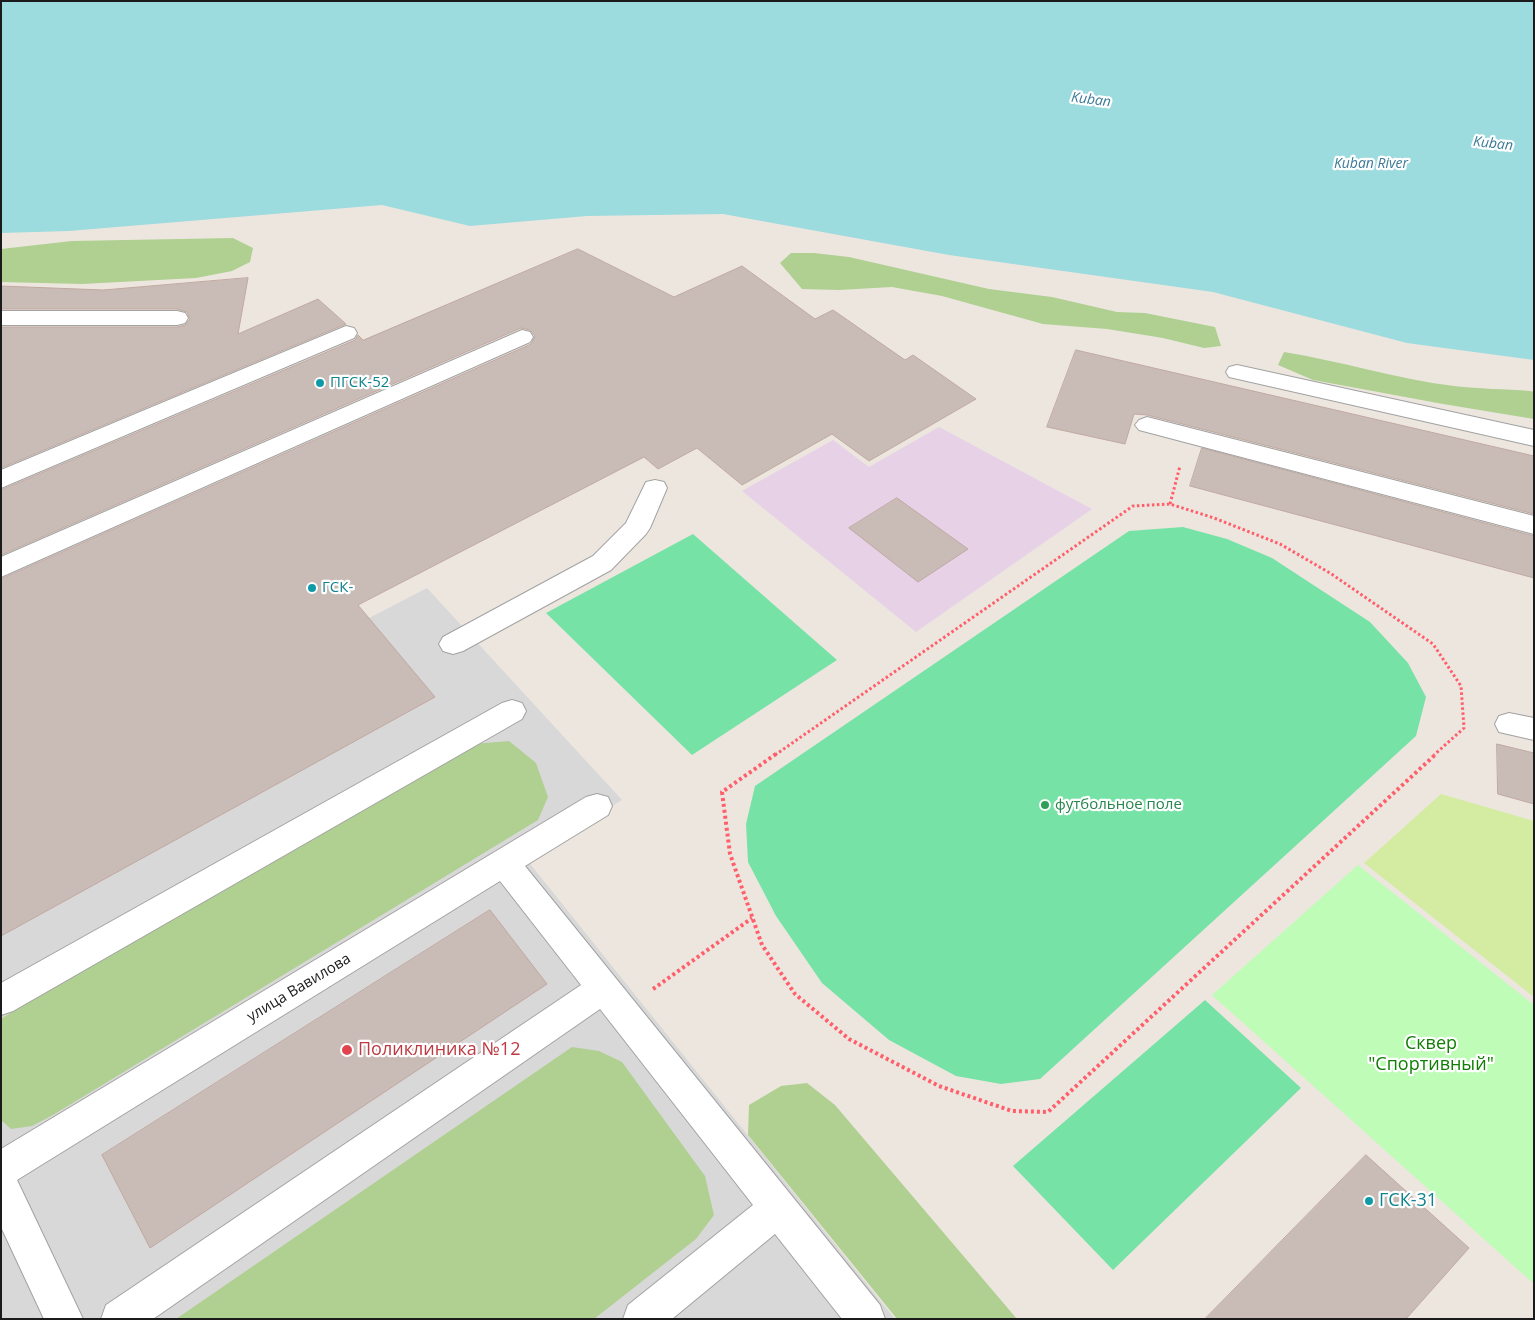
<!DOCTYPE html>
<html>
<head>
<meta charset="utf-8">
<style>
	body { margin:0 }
	#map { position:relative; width:1535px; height:1320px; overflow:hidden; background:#ede6df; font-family:"Open Sans",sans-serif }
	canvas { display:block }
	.frame { position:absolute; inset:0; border:2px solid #1b1b1b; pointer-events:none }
</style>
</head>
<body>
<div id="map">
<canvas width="1535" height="1320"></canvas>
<div class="frame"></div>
</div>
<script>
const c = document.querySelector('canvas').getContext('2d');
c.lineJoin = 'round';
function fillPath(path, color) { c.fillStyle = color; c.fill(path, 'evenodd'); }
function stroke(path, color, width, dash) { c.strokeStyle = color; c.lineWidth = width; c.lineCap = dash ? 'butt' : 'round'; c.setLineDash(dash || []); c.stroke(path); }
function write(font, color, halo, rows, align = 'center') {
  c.font = font + ' "Open Sans",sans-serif'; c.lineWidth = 4.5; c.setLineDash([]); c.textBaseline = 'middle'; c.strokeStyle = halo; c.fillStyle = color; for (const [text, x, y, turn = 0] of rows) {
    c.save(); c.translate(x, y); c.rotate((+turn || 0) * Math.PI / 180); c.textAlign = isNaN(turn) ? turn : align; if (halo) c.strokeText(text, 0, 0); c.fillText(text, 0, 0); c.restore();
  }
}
fillPath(new Path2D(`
	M427 588 622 800 527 860 895 1319H1V809Z`), '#d9d8d8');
fillPath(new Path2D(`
	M939 427 1092 509 916 632 742 491 833 440 869 467Z`), '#e7d1e7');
fillPath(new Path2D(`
	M1441 794 1534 821V997L1364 863Z`), '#d3eca1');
fillPath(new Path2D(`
	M233 238 253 248 250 262 232 271 196 278 82 284 1 282V249L72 241Z
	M791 253H814L849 257 989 289 1052 297 1117 312 1145 313 1215 327 1221 346 1204 348 1163 338 1107 329 1043 324 942 296 892 287 839 290 802 289 780 263Z
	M1284 352C1341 361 1396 379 1454 386 1479 389 1505 389 1530 391L1534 392V419L1443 404 1313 380 1278 365Z
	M509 741 536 763 548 797 538 820 53 1115 32 1126 11 1129 1 1120V1019L36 996 473 744Z
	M572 1047 599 1051 622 1062 705 1176 714 1215 696 1239 594 1319H176Z
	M807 1083 835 1105 1017 1319H897L748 1135 749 1105 781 1086Z`), '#afd091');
fillPath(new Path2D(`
	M1358 865 1534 1005V1284L1212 995Z`), '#befcb7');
fillPath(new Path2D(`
	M1183 527 1227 539 1272 558 1370 622 1408 663 1426 697 1416 736 1040 1079 1001 1084 956 1076 889 1040 822 983 776 916 748 862 746 824 755 786 1129 531Z
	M693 534 837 660 692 755 546 613Z
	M1205 1000 1301 1088 1113 1270 1013 1166Z`), '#77e2a6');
fillPath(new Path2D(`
	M1 1H1534V360L1407 343 1213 292 949 255 723 214 587 216 470 226 382 205 69 231 1 233Z`), '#9cdbde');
const building = new Path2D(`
	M578 249 674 297 742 266 815 319 833 310 905 360 913 355 976 399 869 461 832 434 742 485 697 448 658 469 644 457 358 605 435 697 1 936V579L531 344 535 336 530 330 521 328 1 555V490L355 340 358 335 363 340Z
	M248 278 238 334 318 299 346 324 1 468V327H177L185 325 190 319 187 312 177 309H1V286L103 290Z
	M1076 350 1534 456V514L1147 415 1134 414 1125 444 1047 427Z
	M1202 448 1534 536V578L1190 486Z
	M897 498 968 549 918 582 849 528Z
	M1497 744 1534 753V804L1498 794Z
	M490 910 547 984 150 1248 102 1155Z
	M1366 1155 1469 1248 1406 1319H1205Z`);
fillPath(building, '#c9bbb6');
stroke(building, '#c0a9a1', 1);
const minor = new Path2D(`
	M1 311H177L185 313 188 318 185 323 177 325H1Z
	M346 326 354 328 357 333 354 338 1 488V470Z
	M522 330 530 332 533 337 530 342 1 577V557Z
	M1237 365 1534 430V446L1229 377 1226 372 1229 367Z
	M1147 417 1534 516V534L1139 430 1135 425 1139 420Z
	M655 480 664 482 667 488 650 528 646 534 611 570 463 651 453 654 443 651 439 644 443 637 593 556 626 523 646 482Z
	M512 700 522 703 526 711 522 719 13 1011 1 1015V983L502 703Z
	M1509 713 1534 718V740L1499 732 1495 724 1499 716Z
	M597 794 608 797 612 806 608 815 525 866 880 1305 885 1319H842L775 1234 672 1319H623L628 1305 753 1205 600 1009 153 1319H101L106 1305 581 985 500 881 17 1180 83 1319H44L1 1227V1149L586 797Z`);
stroke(minor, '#a2a2a2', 2);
stroke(new Path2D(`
	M1170 504 1180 466
	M775 755 1133 506 1170 504 1214 518 1280 544 1330 573 1433 644 1461 686 1464 728 1434 755`), '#ff5f6b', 3, [2.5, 2.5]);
stroke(new Path2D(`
	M776 754 722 792 730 854 762 945 795 994 849 1039 939 1086 1012 1111 1048 1112 1436 754
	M653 989 752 918`), '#ff5f6b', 4, [3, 3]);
fillPath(minor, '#fff');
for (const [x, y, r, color] of [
	[320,383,5,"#0f9aa8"],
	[312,588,5,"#0f9aa8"],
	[1045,805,5,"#2e9e5b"],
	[347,1050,6,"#e0444e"],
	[1369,1201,5,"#0f9aa8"]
]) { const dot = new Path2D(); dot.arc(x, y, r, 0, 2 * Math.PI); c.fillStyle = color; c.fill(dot); stroke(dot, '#fff', 2); }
write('italic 14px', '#3c7a97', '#fff', [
	["Kuban",1091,100,7],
	["Kuban",1493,144,6],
	["Kuban River",1371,164]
]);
write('15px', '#0d838f', '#fff', [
	["ПГСК-52",330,383],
	["ГСК-",322,588]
], 'left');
write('15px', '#27864d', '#fff', [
	["футбольное поле",1055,805]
], 'left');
write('15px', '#1b1b1b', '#fff', [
	["улица Вавилова",299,988,-31]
]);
write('18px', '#107d05', '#fff', [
	["Сквер",1431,1044],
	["\"Спортивный\"",1431,1065]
]);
write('18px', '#be3a42', '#fff', [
	["Поликлиника №12",358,1050]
], 'left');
write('18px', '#0d838f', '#fff', [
	["ГСК-31",1379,1201]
], 'left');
</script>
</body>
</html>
